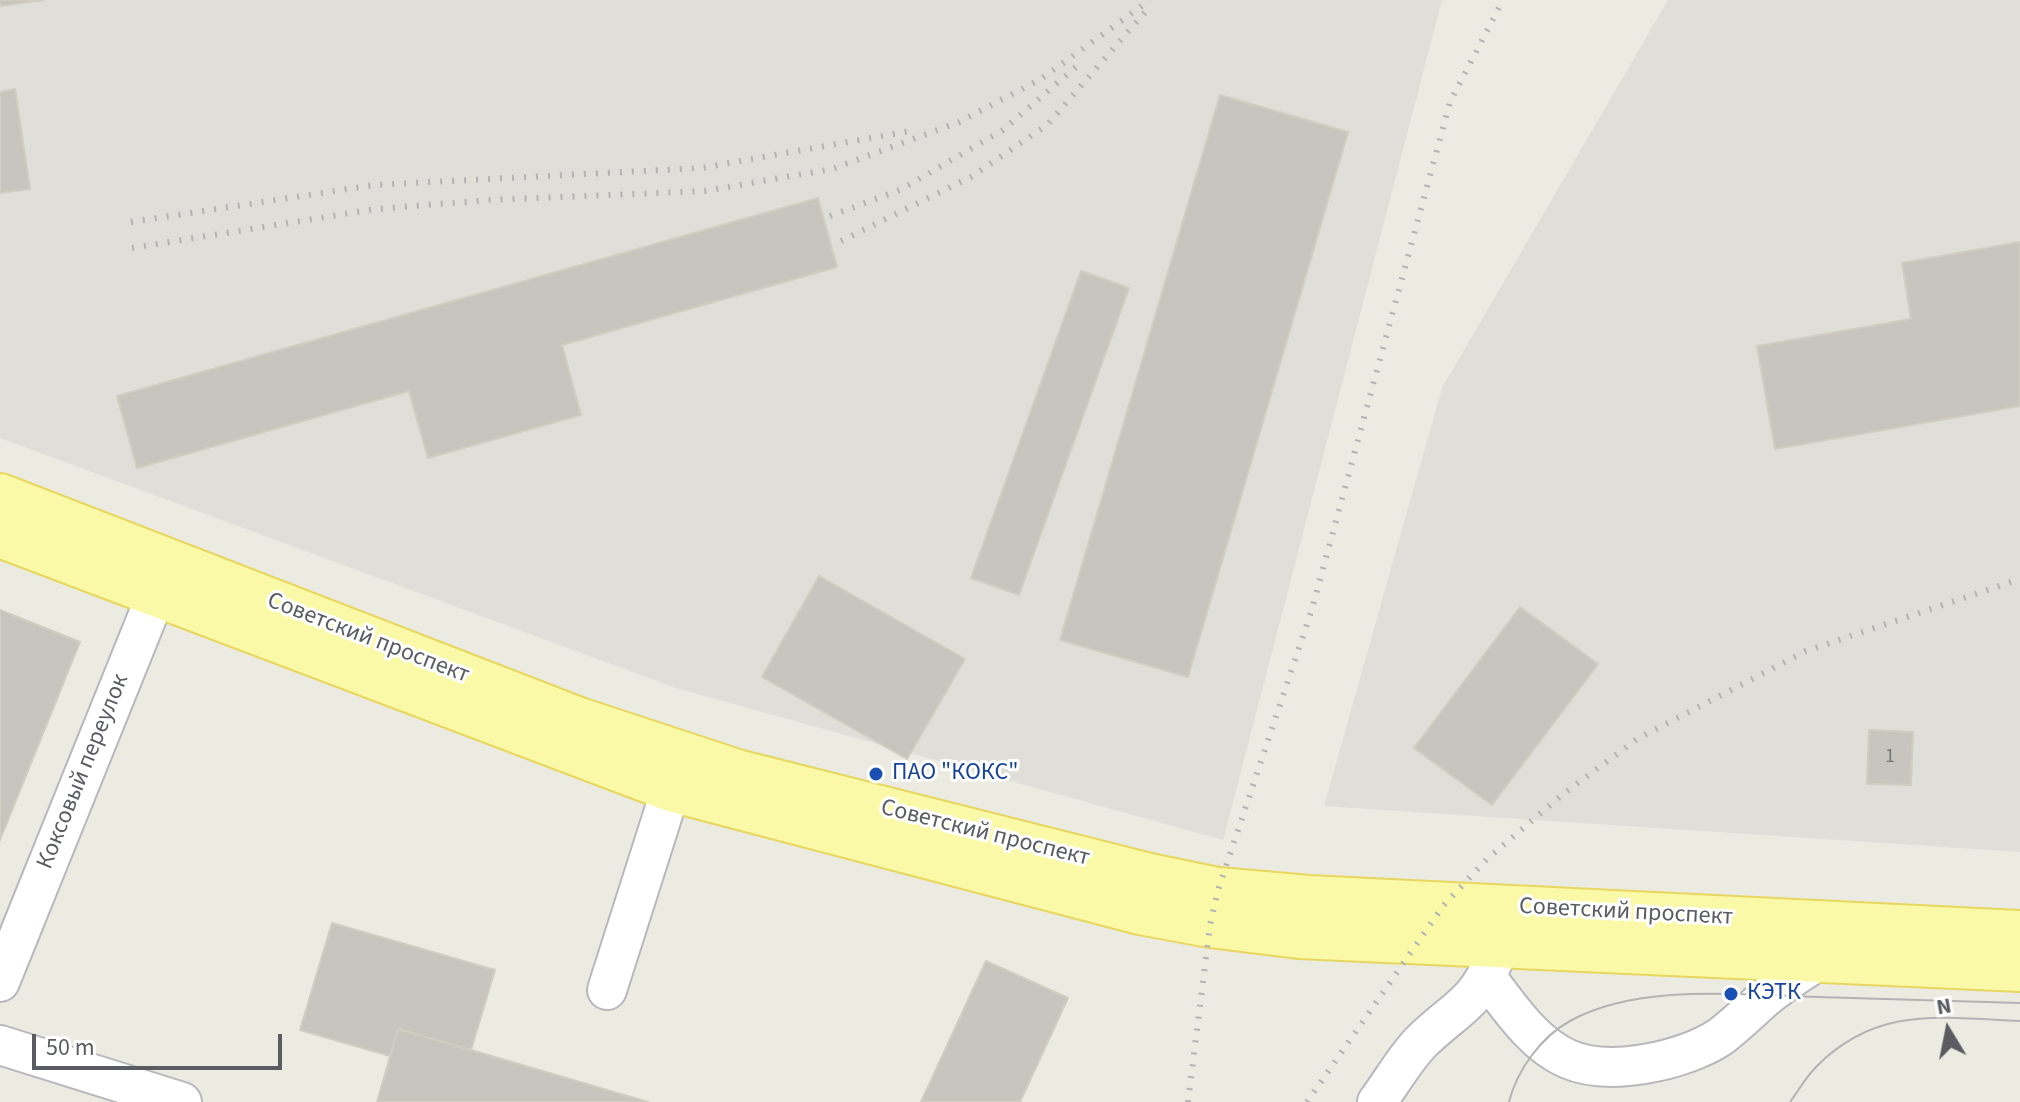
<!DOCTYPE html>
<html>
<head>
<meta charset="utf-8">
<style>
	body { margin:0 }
	#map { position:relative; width:2020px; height:1102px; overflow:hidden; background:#ecebe1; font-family:"Source Sans 3",sans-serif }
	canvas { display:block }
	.north { position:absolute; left:1908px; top:990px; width:80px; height:80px; -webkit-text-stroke:6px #fff; paint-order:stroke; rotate:350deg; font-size:22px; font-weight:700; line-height:32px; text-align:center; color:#5a5c61 }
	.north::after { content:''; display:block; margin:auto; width:28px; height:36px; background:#5a5c61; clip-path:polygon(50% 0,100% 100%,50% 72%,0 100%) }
	.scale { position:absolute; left:32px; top:1034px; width:250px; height:36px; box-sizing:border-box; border:4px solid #5a5c61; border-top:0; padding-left:10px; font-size:24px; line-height:28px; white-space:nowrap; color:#5a5c61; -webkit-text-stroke:6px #fff; paint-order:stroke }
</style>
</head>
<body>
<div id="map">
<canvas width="2020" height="1102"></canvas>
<div class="north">N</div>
<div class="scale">50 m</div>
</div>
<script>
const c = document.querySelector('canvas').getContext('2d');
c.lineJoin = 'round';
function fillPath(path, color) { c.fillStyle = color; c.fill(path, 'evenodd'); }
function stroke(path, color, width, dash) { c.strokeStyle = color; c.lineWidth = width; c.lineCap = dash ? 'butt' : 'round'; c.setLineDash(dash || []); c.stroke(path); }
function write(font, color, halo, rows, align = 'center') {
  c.font = font + ' "Source Sans 3",sans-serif'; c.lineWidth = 6; c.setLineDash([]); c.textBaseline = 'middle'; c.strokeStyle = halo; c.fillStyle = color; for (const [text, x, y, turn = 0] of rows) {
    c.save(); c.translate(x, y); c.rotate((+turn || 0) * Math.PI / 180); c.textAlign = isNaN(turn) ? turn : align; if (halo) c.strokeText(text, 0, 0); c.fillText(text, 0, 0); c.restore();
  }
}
fillPath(new Path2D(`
	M0 0H1442L1223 840 676 688 0 438Z
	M1668 0H2020V852L1324 806 1442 388Z`), '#dfded9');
const building = new Path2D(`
	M0 0H44L0 6Z
	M15 89 30 189 0 193V92Z
	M1220 95 1348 132 1188 677 1060 640Z
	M818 198 837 267 562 345 581 415 428 458 409 391 137 468 117 396Z
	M2020 242V406L1775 449 1757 346 1911 319 1902 263Z
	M1081 271 1129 288 1019 595 971 578Z
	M819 576 965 659 907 759 762 677Z
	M1520 607 1598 664 1492 805 1414 748Z
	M0 610 80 642 0 840Z
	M1869 730 1913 732 1911 785 1867 784Z
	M332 923 495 970 471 1050 398 1029 390 1056 300 1030Z
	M986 961 1068 998 1020 1102H921Z
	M398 1029 471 1050 648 1102H377Z`);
fillPath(building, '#c7c5be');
stroke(building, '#d0cec0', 2);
const minor = new Path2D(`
	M1487 978C1509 1006 1533 1044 1568 1059 1609 1077 1684 1061 1720 1037 1736 1025 1751 1010 1766 997 1783 983 1802 971 1821 959
	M0 982 167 568
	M607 990 671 789
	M0 1045 182 1102
	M1377 1102C1392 1082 1405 1058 1422 1041 1456 1008 1476 1005 1495 957`);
const major = new Path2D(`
	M0 496 579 720 737 772 1150 876 1218 890 1309 898 2020 933
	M0 535 671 789 1140 912 1210 925 1299 936 2020 969`);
stroke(minor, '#b7b8bd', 42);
stroke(major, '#e8d75e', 48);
stroke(minor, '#fff', 38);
stroke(major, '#faf9a8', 44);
stroke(new Path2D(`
	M1509 1102C1517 1070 1541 1037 1570 1021 1639 983 1742 995 1818 997 1885 999 1953 1001 2020 1003
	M1790 1102C1798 1091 1806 1077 1816 1067 1877 1005 1941 1018 2020 1021`), '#b2b3b3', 2);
stroke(new Path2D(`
	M830 216 900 190 1003 130 1077 66
	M131 222 374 185 701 168 916 130
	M841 241 971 177 1047 125 1146 11
	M132 248 376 209 491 200 705 191 832 169 959 122 1041 79 1150 0
	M1188 1102 1210 925 1218 890 1312 609 1450 102 1503 0
	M1307 1102 1443 906 1487 859 1562 795 1637 739 1806 651 2020 579`), '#b2b3b3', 6, [2, 10]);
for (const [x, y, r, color] of [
	[876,774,8,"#1a4fb4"],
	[1731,994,8,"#1a4fb4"]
]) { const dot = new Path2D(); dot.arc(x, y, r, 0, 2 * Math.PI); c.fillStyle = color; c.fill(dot); stroke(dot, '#fff', 3); }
write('20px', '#757678', null, [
	["1",1890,758]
]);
write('24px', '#5a5c61', '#fff', [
	["Советский проспект",368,639,21],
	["Коксовый переулок",84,772,-68],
	["Советский проспект",985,834,14],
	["Советский проспект",1626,913,3]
]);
write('24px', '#164399', '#fff', [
	["ПАО \"КОКС\"",892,774],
	["КЭТК",1747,994]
], 'left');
</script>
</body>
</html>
